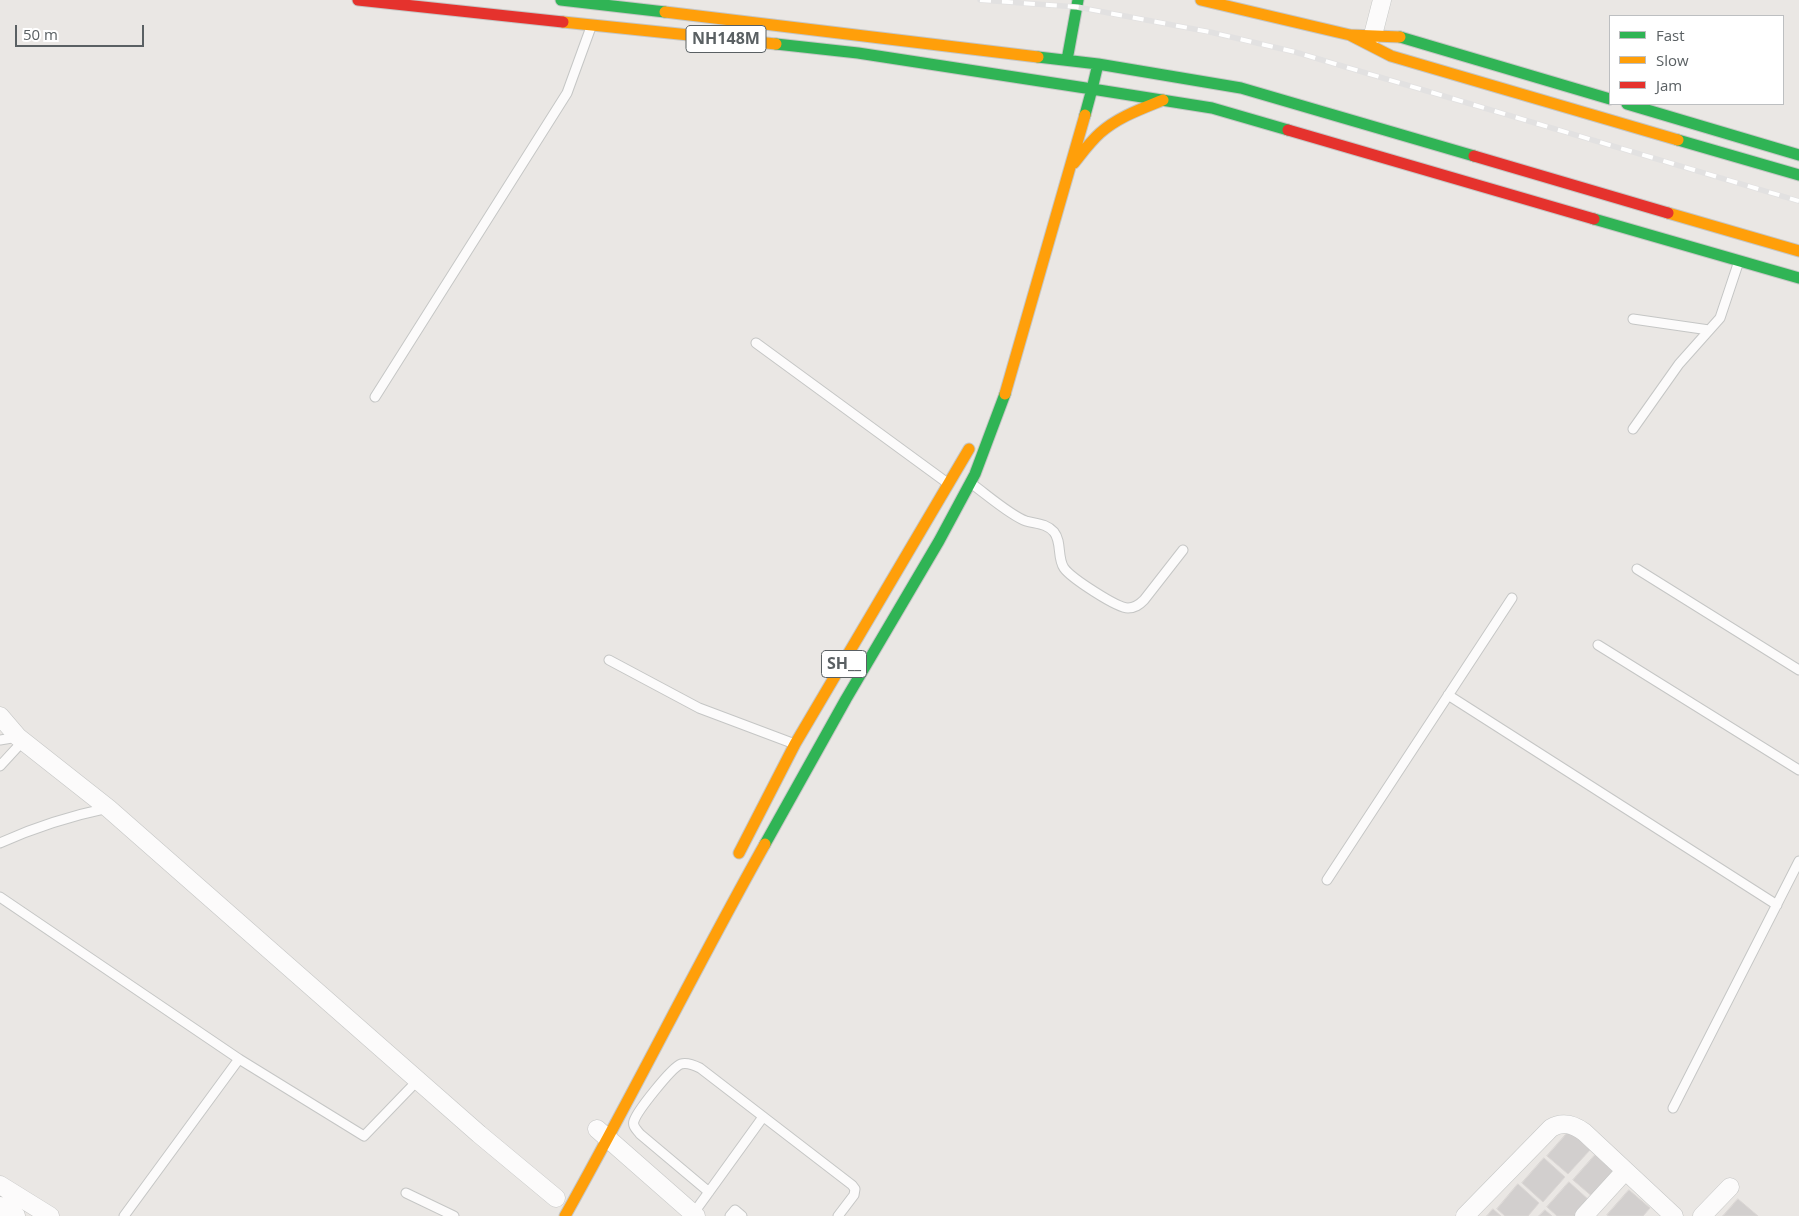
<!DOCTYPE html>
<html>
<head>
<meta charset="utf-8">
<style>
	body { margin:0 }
	#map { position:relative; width:1799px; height:1216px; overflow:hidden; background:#eae7e4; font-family:"Open Sans",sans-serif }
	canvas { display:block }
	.legend { position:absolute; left:1609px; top:15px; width:175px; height:90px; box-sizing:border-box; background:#fff; border:1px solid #bdbfc1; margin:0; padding:6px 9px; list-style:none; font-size:15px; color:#5a6063 }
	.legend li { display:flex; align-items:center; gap:10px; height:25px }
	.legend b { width:25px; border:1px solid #bdbfc1 }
	.scale { position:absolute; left:15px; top:25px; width:129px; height:22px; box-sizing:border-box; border:2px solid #5a6063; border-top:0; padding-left:6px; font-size:15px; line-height:18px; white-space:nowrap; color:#5a6063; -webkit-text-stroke:4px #fff; paint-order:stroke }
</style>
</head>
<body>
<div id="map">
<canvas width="1799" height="1216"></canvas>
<ul class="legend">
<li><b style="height:6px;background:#30b455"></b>Fast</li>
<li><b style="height:6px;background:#ff9f0a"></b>Slow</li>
<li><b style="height:6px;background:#e5322d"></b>Jam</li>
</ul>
<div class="scale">50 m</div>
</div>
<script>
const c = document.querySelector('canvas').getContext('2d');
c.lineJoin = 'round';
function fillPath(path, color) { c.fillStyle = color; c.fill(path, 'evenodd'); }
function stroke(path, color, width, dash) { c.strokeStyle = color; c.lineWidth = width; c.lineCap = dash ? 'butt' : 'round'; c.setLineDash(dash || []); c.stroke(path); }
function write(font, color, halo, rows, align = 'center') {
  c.font = font + ' "Open Sans",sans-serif'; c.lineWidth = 4.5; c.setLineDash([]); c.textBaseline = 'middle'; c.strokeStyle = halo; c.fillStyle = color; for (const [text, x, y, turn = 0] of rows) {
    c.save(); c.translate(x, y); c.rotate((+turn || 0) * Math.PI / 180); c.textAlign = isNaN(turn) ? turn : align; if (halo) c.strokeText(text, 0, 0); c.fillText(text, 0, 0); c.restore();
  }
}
const building = new Path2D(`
	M1569 1131 1590 1150 1568 1174 1547 1156Z
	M1595 1155 1616 1174 1594 1198 1573 1180Z
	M1544 1158 1565 1177 1543 1202 1522 1183Z
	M1569 1182 1590 1201 1576 1216H1557L1547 1207Z
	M1518 1184 1539 1203 1528 1216H1505L1497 1209Z
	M1629 1190 1650 1208 1643 1216H1609L1607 1215Z
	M1738 1199 1758 1216H1723Z
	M1493 1209 1501 1216H1487Z
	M1545 1210 1552 1216H1539Z`);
fillPath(building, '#d2cfce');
stroke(building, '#dad6d4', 1);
const lane = new Path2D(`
	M1633 319 1709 330
	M756 343 946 482
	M375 397 567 93 591 27
	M1633 429 1679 364 1720 318 1738 264
	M972 484C986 494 1011 516 1026 521 1036 524 1046 523 1054 532 1062 542 1057 558 1064 568 1071 578 1117 608 1128 608 1135 608 1139 605 1144 600L1183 550
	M1637 569 1799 670
	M1598 645 1799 770
	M609 660 699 708 792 743
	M1448 695 1777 905
	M0 740 18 737
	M0 766 23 741
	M0 843C35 827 70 816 108 808
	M1327 880 1512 598
	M0 897 239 1059 364 1136 418 1080
	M1673 1108 1799 861
	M709 1192 640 1134C637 1130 632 1126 634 1121 637 1111 672 1067 681 1064 687 1062 694 1065 700 1068L852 1185 855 1189 854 1195 838 1216
	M406 1193 454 1216
	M693 1214 763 1117
	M124 1216 239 1059
	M730 1216 735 1210 742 1216`);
const street = new Path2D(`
	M1373 35 1382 0
	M0 716 18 737 108 808 479 1134 556 1198
	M597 1129 696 1216
	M0 1185 50 1216
	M0 1206 16 1216
	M1465 1216 1551 1128C1563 1121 1573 1124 1584 1132L1674 1216
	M1584 1216 1625 1171
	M1702 1216 1730 1187`);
const fast = new Path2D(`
	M561 0 665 12
	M1400 37 1610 99
	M776 44 858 53 1092 89 1098 64 1038 57
	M1067 60 1078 0
	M1098 64 1241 88 1474 156
	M1627 104 1799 155
	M1085 115 1092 89 1212 108 1288 130
	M1678 140 1799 175
	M1594 219 1799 278
	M765 844 846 699 939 541 975 474 1005 394`);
const slow = new Path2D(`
	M1201 0 1350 35 1400 37
	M665 12 1038 57
	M563 22 776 44
	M1350 35 1391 56 1678 140
	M1074 163C1082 153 1090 142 1100 133 1118 117 1141 109 1163 100
	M1668 213 1799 251
	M1005 394 1085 115
	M739 853 795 744 969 449
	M565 1216C634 1093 696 967 765 844`);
const jam = new Path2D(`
	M358 0 563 22
	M1288 130 1594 219
	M1474 156 1668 213`);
stroke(lane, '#c5c6c5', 11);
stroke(street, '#c5c6c5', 19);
stroke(fast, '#c5c6c5', 13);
stroke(slow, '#c5c6c5', 13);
stroke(jam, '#c5c6c5', 13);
stroke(lane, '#fcfbfb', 9);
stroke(street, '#fcfbfb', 18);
stroke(fast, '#30b455', 11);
stroke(slow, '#ff9f0a', 11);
stroke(jam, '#e5322d', 11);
const rail = new Path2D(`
	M980 0 1077 7 1210 32 1295 52 1799 201`);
stroke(rail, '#e2e1e1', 5.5);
stroke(rail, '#fff', 4, [11]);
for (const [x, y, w] of [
	[726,39,80],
	[844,664,45]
]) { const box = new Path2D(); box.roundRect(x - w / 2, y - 13.5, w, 27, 4); c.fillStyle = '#fff'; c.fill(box); stroke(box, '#5a6063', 1); }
write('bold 16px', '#5a6063', null, [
	["NH148M",726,39],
	["SH__",844,664]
]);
</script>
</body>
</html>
